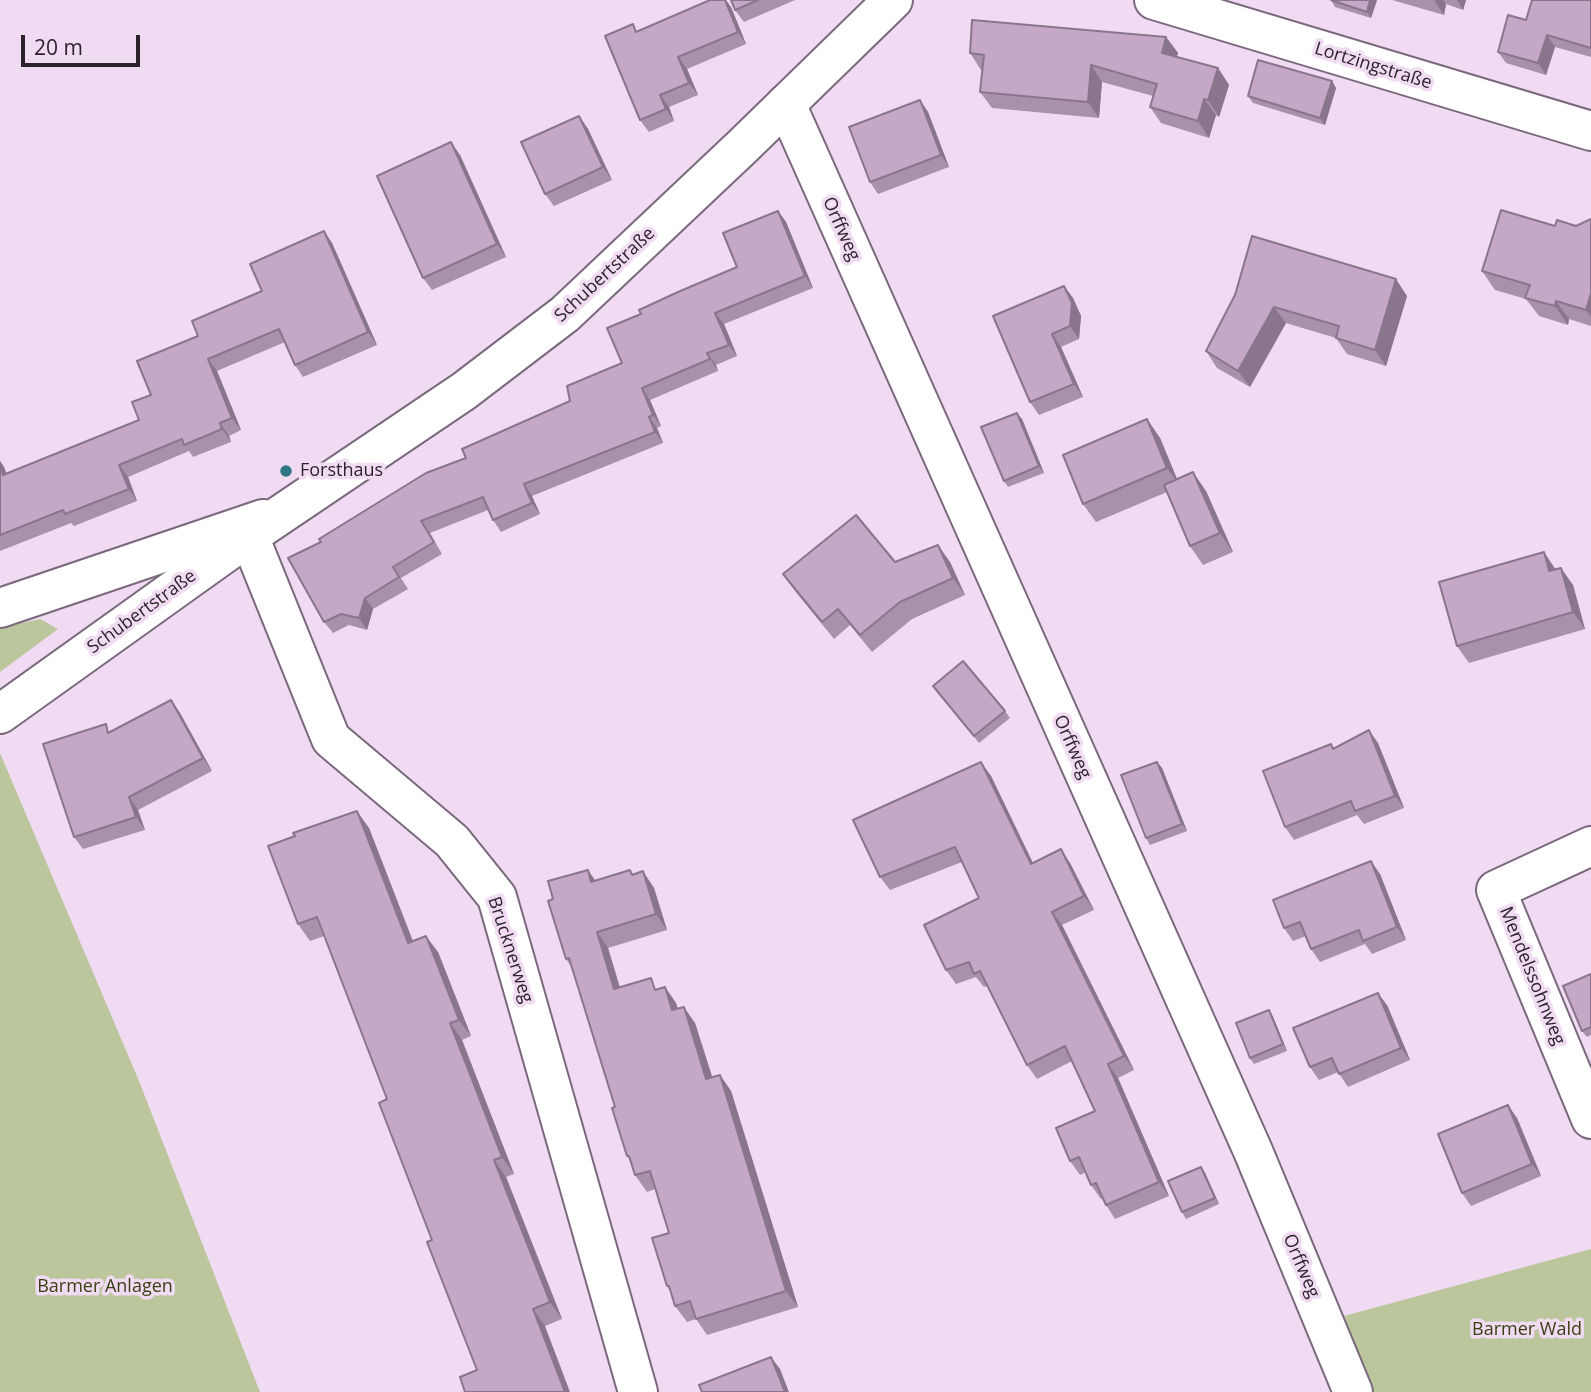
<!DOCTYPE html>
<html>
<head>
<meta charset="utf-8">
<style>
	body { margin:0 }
	#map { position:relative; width:1591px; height:1392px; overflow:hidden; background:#f0dbf2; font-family:"Open Sans",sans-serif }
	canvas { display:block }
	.scale { position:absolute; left:21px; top:35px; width:119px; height:32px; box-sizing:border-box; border:4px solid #2b232b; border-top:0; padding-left:9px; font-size:21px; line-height:24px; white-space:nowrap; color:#2b232b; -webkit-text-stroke:5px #f0dbf2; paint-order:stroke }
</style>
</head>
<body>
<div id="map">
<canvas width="1591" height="1392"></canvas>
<div class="scale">20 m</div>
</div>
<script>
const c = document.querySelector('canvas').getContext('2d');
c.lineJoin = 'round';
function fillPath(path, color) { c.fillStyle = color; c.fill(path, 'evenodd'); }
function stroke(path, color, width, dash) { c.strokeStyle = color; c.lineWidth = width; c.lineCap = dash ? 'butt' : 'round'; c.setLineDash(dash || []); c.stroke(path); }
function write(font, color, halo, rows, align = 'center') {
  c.font = font + ' "Open Sans",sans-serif'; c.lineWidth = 7; c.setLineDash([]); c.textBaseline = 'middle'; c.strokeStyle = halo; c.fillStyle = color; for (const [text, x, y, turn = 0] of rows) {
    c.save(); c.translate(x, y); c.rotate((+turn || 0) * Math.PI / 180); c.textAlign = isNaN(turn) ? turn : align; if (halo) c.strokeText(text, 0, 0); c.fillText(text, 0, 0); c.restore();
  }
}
fillPath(new Path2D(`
	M40 619 58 629 0 672V628Z
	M0 753 139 1081 260 1392H0Z
	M1591 1249V1392H1370L1344 1316Z`), '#bcc69d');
const minor = new Path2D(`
	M1154 0 1591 131
	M786 104 1253 1151 1353 1392
	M249 536 331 739 452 841 497 897 638 1392
	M0 608 263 519
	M1591 846 1496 890 1591 1119`);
const tertiary = new Path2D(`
	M0 714 249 536 464 391 565 314 743 146 893 0`);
stroke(minor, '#7a687d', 42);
stroke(tertiary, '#7a687d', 42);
stroke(minor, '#fff', 38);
stroke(tertiary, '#fff', 38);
fillPath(new Path2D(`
	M731 0H795L744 22 735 10Z
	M1331 0H1377L1371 18 1335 7Z
	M1392 0H1466L1463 10 1446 4 1444 15Z
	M1591 0V57L1555 47 1546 75 1506 63 1498 52 1526 20Z
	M731 7 746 44 687 69 698 95 669 107 674 121 649 132 640 120 638 31Z
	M1166 37 1178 53 1177 57 1218 68 1229 85 1219 117 1216 115 1209 138 1161 123 1150 107 1153 96 1102 82 1099 118 992 108 980 92 982 70H981L970 53Z
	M1332 81 1336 88 1325 125 1253 103 1248 96Z
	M920 100 928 112 949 167 878 194 870 182Z
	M579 116 588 129 612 180 554 206 545 194Z
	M460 155 506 257 432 290 423 278Z
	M778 211 786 222 813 288 724 324 737 356 716 365 718 371 650 400 661 426 657 428 663 443 532 496 540 514 501 532 493 520 488 510 430 533 442 554 401 578 408 589 373 609 367 630 349 625 333 633 324 622 321 542 466 458 570 401 622 363 641 314 737 267Z
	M1591 219V326L1569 319 1568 325 1539 316 1526 299 1495 290 1482 271 1555 226H1576Z
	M324 231 332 243 377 345 303 377 295 365 285 342 217 371 241 430 229 436 231 442 193 457 189 451 128 477 137 501 74 526 71 523 0 551V461L4 467 6 474 139 420 151 395 198 336 262 291Z
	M1064 286 1073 298 1081 316 1079 339 1061 347 1083 397 1039 415 1030 402Z
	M1235 295 1407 296 1386 366 1347 354 1336 338 1286 323 1250 387 1217 368 1206 351Z
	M1022 419 1044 473 1008 487 1004 481Z
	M1147 419 1160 438 1177 479 1206 491 1233 552 1203 565 1190 546 1167 492 1096 522 1083 504Z
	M895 562H950L965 595 912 619 872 652 850 625 834 639 795 591 783 574Z
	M1555 569 1573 585 1585 629 1469 663 1457 646Z
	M933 686 1005 711 1010 718 979 743Z
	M171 700 180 713 212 771 138 810 145 830 83 849 74 837 111 731Z
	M1378 743 1404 808 1364 824 1357 815 1294 840 1285 827 1334 749Z
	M1157 762 1162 768 1187 831 1150 845 1146 838Z
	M991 776 1033 863H1070L1094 910 1062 925 1134 1070 1118 1078 1169 1196 1115 1219 1106 1205 1103 1198 1101 1199 1091 1185 1086 1172 1080 1175 1070 1161 1095 1111 1072 1061 1037 1079 1027 1065 987 986 984 987 976 977 956 984 946 970 979 898 962 862 890 890 880 877Z
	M369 828 413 941 438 952 471 1036 462 1040 514 1174 506 1177 562 1319 545 1326 477 1370 432 1240 387 1099 324 936 310 941 298 924Z
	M630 870 633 874 654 888 667 930 608 948 620 987 658 989 665 987 676 1003 678 1009 695 1023 712 1077 720 1075 731 1091 798 1307 707 1335 696 1319 687 1322 675 1306 671 1293 667 1286 669 1233 655 1189 647 1192 635 1175 632 1163 627 1156 615 1107 572 968 566 959 596 881Z
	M1380 874 1406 940 1372 954 1365 944 1320 962 1311 949 1306 936 1293 941 1284 928Z
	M1591 974V1035L1587 1037 1582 1031Z
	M1387 1005 1410 1060 1348 1087 1338 1072 1319 1080 1310 1067Z
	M1269 1010 1273 1017 1287 1051 1254 1064 1250 1058Z
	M1517 1118 1541 1176 1471 1206 1462 1193Z
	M1201 1167 1205 1173 1219 1204 1186 1219 1182 1212Z`), '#a990ac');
fillPath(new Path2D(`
	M725 0H726L731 7 746 44 738 32Z
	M1370 0H1377L1371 18 1367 12Z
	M1435 0H1443L1446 4 1444 15 1435 2Z
	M1457 0H1466L1463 10Z
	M1547 35 1555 47 1546 75 1538 63Z
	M1166 37 1178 53 1173 69 1162 53Z
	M678 57 687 69 698 95 689 83Z
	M1091 65 1102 82 1099 118 1088 102Z
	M1218 68 1229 85 1219 117 1208 100Z
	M1332 81 1336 88 1325 125 1320 118Z
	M660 95 669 107 674 121 666 109Z
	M1204 99 1216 115 1209 138 1198 121Z
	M920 100 928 112 949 167 941 155Z
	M579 116 588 129 612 180 603 167Z
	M451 142 460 155 506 257 497 244Z
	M778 211 786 222 813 288 805 276Z
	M324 231 332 243 377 345 368 332Z
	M1396 279 1407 296 1386 366 1375 350Z
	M1064 286 1073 298 1081 316 1079 339 1070 326Z
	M1591 293V317L1586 310Z
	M1556 301 1569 319 1568 325 1555 306Z
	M1274 307 1286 323 1250 387 1238 371Z
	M715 313 724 324 737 356 729 345Z
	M1052 334 1061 347 1083 397 1074 384Z
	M707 353 716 365 718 371 710 359Z
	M208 359 217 371 241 430 232 418Z
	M642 388 650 400 661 426 653 415Z
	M1017 413 1022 419 1044 473 1039 466Z
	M649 417 657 428 663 443 655 432Z
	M1147 419 1160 438 1180 486 1167 468Z
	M220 423 229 436 231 442 222 429Z
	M0 461 4 467 12 488 3 475 0 467Z
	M119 465 128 477 137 501 129 489Z
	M1193 472 1206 491 1233 552 1220 533Z
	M524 484 532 496 540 514 532 503Z
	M938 545 950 562 965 595 953 578Z
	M1544 552 1556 570 1549 571Z
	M1561 568 1573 585 1585 629 1573 612Z
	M365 598 373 609 367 630 359 618Z
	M171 700 180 713 212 771 203 758Z
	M1369 730 1378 743 1404 808 1395 796Z
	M981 762 991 776 1040 878 1031 864Z
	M1157 762 1162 768 1187 831 1182 824Z
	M129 797 138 810 145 830 136 817Z
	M357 811 369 828 420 960 408 943Z
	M1061 849 1070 863 1094 910 1084 896Z
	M1371 861 1380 874 1406 940 1397 927Z
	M588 870 599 886 591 882Z
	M643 871 654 888 667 930 656 914Z
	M1052 912 1062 925 1134 1070 1124 1056Z
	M597 932 608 948 625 1006 614 989Z
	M426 936 438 952 471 1036 459 1020Z
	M665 987 676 1003 683 1026 672 1010Z
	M1378 993 1387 1005 1410 1060 1401 1048Z
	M684 1007 695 1023 718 1095 706 1079Z
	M1269 1010 1273 1017 1287 1051 1283 1044Z
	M450 1023 462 1040 514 1174 502 1157Z
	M1108 1064 1118 1078 1169 1196 1159 1182Z
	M720 1075 731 1091 798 1307 786 1291Z
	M1508 1105 1517 1118 1541 1176 1532 1164Z
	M494 1160 506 1177 562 1319 550 1302Z
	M1201 1167 1205 1173 1219 1204 1215 1198Z
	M533 1309 545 1326 570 1392H565Z
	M771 1357 780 1369 789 1392H785Z`), '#8a768c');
const building = new Path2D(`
	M710 0H725L738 32 678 57 689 83 660 95 666 109 640 120 605 36 633 24 636 32Z
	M731 0H758L735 10Z
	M1331 0H1370L1367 12Z
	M1532 0H1591V48L1547 35 1538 63 1498 52 1508 15 1526 20Z
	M972 20 1166 37 1162 53 1218 68 1208 100 1204 99 1198 121 1150 107 1157 84 1091 65 1088 102 980 92 984 55 970 53Z
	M1258 60 1332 81 1320 118 1248 96Z
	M920 100 941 155 870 182 849 127Z
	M579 116 603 167 545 194 521 142Z
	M451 142 497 244 423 278 377 176Z
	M1501 210 1555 226 1557 220 1576 226 1591 219V293L1586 310 1556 301 1555 306 1525 298 1530 285 1482 271Z
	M778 211 805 276 715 313 729 345 707 353 710 359 642 388 653 415 649 417 655 432 524 484 532 503 493 520 483 497 421 521 434 542 393 567 399 577 365 598 359 618 341 614 324 622 288 558 321 542 319 539 426 473 466 458 462 449 570 401 567 386 622 363 607 328 641 314 639 310 678 292 737 267 723 233Z
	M324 231 368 332 295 365 279 329 208 359 232 418 220 423 222 429 184 445 182 439 119 465 129 489 65 514 63 510 0 535V467L3 475 139 420 132 402 151 395 137 361 198 336 192 321 262 291 250 264Z
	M1252 236 1396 279 1375 350 1336 338 1339 326 1274 307 1238 371 1206 351 1235 295Z
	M1064 286 1072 303 1070 326 1052 334 1074 384 1030 402 993 316Z
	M1017 413 1039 466 1004 481 981 427Z
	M1147 419 1167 468 1083 504 1063 455Z
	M1193 472 1220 533 1190 546 1164 485Z
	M856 515 895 562 938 545 953 578 900 602 860 635 838 609 822 622 783 574Z
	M1544 552 1549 571 1561 568 1573 612 1457 646 1439 582Z
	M963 661 1005 711 974 736 933 686Z
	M171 700 203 758 129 797 136 817 74 837 43 744 106 724 108 733Z
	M1369 730 1395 796 1355 811 1351 801 1285 827 1263 771 1331 744 1333 749Z
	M981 762 1031 864 1061 849 1084 896 1052 912 1124 1056 1108 1064 1159 1182 1106 1205 1096 1183 1091 1185 1079 1157 1070 1161 1056 1128 1095 1111 1065 1046 1027 1065 980 971 974 974 969 962 946 970 924 925 979 898 955 847 880 877 853 820Z
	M1157 762 1182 824 1146 838 1121 775Z
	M357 811 408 943 426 936 459 1020 450 1023 502 1157 494 1160 550 1302 533 1309 565 1392H465L460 1377 477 1370 427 1242 432 1240 379 1103 387 1099 317 917 298 924 268 846 295 836 293 833Z
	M1371 861 1397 927 1363 941 1359 930 1311 949 1300 922 1284 928 1273 900Z
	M588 870 591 882 630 870 632 875 643 871 656 914 597 932 614 989 651 978 655 990 665 987 672 1010 684 1007 706 1079 720 1075 786 1291 696 1319 690 1301 675 1306 669 1286H667L652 1238 669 1233 650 1171 635 1175 629 1156H627L612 1108 615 1107 569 958 566 959 548 901 553 899 548 881Z
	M1591 974V1027L1582 1031 1563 986Z
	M1378 993 1401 1048 1339 1074 1332 1058 1310 1067 1293 1028Z
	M1269 1010 1283 1044 1250 1058 1236 1023Z
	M1508 1105 1532 1164 1462 1193 1438 1134Z
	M1201 1167 1215 1198 1182 1212 1168 1181Z
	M771 1357 785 1392H702L699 1385Z`);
fillPath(building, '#c5a8c8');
stroke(building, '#8a768c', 2);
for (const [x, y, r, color] of [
	[286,471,7,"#2e7681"]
]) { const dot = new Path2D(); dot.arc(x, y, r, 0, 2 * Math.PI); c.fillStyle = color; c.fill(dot); stroke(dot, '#f0dbf2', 2.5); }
write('18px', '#2b232b', '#f0dbf2', [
	["Lortzingstraße",1373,66,17],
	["Orffweg",841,229,66],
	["Schubertstraße",605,275,-43],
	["Schubertstraße",142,612,-36],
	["Orffweg",1072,747,66],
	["Brucknerweg",510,950,72],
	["Mendelssohnweg",1532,976,68],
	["Orffweg",1301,1266,67]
]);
write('18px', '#2b232b', '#f0dbf2', [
	["Forsthaus",300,471]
], 'left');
write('18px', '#394112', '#f0dbf2', [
	["Barmer Anlagen",105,1287],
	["Barmer Wald",1527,1330]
]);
</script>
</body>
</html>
